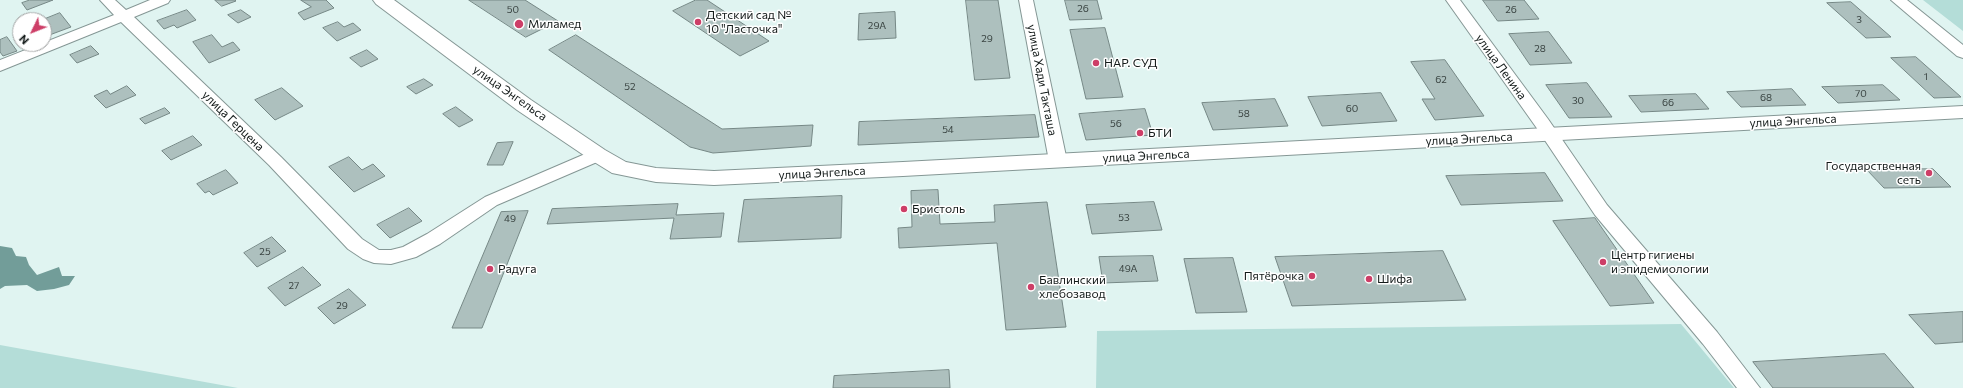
<!DOCTYPE html>
<html>
<head>
<meta charset="utf-8">
<style>
	body { margin:0 }
	#map { position:relative; width:1963px; height:388px; overflow:hidden; background:#e0f4f1; font-family:Commissioner,sans-serif }
	canvas { display:block }
	.north { position:absolute; left:12px; top:12px; width:40px; height:40px; box-sizing:border-box; background:#fff; border:1px solid #a1a3a3; border-radius:50%; rotate:227deg; font-size:11px; font-weight:700; line-height:16px; text-align:center; color:#131a19 }
	.north::after { content:''; display:block; margin:auto; width:14px; height:18px; background:#cd3e67; clip-path:polygon(50% 0,100% 100%,50% 72%,0 100%) }
</style>
</head>
<body>
<div id="map">
<canvas width="1963" height="388"></canvas>
<div class="north">N</div>
</div>
<script>
const c = document.querySelector('canvas').getContext('2d');
c.lineJoin = 'round';
function fillPath(path, color) { c.fillStyle = color; c.fill(path, 'evenodd'); }
function stroke(path, color, width, dash) { c.strokeStyle = color; c.lineWidth = width; c.lineCap = dash ? 'butt' : 'round'; c.setLineDash(dash || []); c.stroke(path); }
function write(font, color, halo, rows, align = 'center') {
  c.font = font + ' Commissioner,sans-serif'; c.lineWidth = 3; c.setLineDash([]); c.textBaseline = 'middle'; c.strokeStyle = halo; c.fillStyle = color; for (const [text, x, y, turn = 0] of rows) {
    c.save(); c.translate(x, y); c.rotate((+turn || 0) * Math.PI / 180); c.textAlign = isNaN(turn) ? turn : align; if (halo) c.strokeText(text, 0, 0); c.fillText(text, 0, 0); c.restore();
  }
}
fillPath(new Path2D(`
	M1923 0H1963V31Z
	M1681 324 1734 388H1096L1097 331Z
	M0 345 238 388H0Z`), '#b4ddd8');
fillPath(new Path2D(`
	M0 246 12 248 16 256 26 257 29 265 37 275 59 267 62 276H75L69 285 54 289 37 291 27 285 5 286 0 289Z`), '#729d99');
const building = new Path2D(`
	M30 0H53L27 10 22 3Z
	M215 0H235L236 1 222 6Z
	M301 0H326L334 8 304 20 298 13 311 7Z
	M469 0H525L558 21 526 37Z
	M696 0H707L769 41 740 56 673 11Z
	M966 0H998L1010 78 975 80Z
	M1065 0H1097L1102 19 1070 20Z
	M1483 0H1524L1539 19 1498 21Z
	M1851 2 1891 37 1866 38 1827 3Z
	M187 10 196 20 177 28 174 25 164 29 157 21Z
	M241 10 251 17 238 23 228 15Z
	M895 12 896 38 858 40 859 14Z
	M60 13 71 27 44 37V20H42Z
	M338 22 344 27 353 23 361 30 337 41 323 28Z
	M1105 28 1123 97 1086 99 1070 30Z
	M1549 32 1572 63 1530 65 1509 34Z
	M212 35 222 47 233 42 240 50 209 63 193 42Z
	M576 35 722 129 813 125 811 146 713 153 690 147 549 50Z
	M7 37 17 51 3 56 0 52V40Z
	M91 46 99 54 77 63 70 55Z
	M367 50 378 59 361 67 350 58Z
	M1916 57 1961 97 1934 98 1891 58Z
	M1445 60 1484 116 1435 120 1422 99H1435L1411 62Z
	M424 79 433 85 416 94 407 87Z
	M1587 83 1612 117 1569 118 1546 85Z
	M1883 85 1900 100 1838 103 1822 87Z
	M127 86 136 95 106 108 94 96 107 90 110 94Z
	M282 88 303 106 275 120 255 100Z
	M1792 89 1806 105 1741 107 1727 92Z
	M1381 93 1397 121 1322 126 1308 97Z
	M1696 94 1709 109 1641 112 1629 96Z
	M1275 99 1288 126 1213 130 1202 103Z
	M456 107 473 120 459 127 443 114Z
	M165 108 170 113 145 124 140 119Z
	M1145 109 1153 135 1086 140 1079 114Z
	M1035 115 1039 137 858 145 859 122Z
	M193 136 202 145 171 160 162 151Z
	M513 142 503 165H487L497 143Z
	M349 157 362 170 373 164 385 176 354 192 329 167Z
	M1933 169 1951 187 1884 188 1867 170Z
	M226 170 238 183 213 195 209 191 205 193 197 184Z
	M1545 173 1563 201 1461 205 1446 176Z
	M938 190 940 224 995 222 994 205 1047 202 1066 327 1006 330 997 243 899 248 898 228 912 227 911 191Z
	M842 196 841 238 738 242 744 200Z
	M1154 202 1162 230 1092 234 1086 205Z
	M678 204 676 215 724 213 721 237 670 239 674 218 547 224 552 209Z
	M409 208 422 221 390 238 377 225Z
	M528 211 482 328H452L501 212Z
	M1595 218 1654 303 1610 306 1553 221Z
	M272 237 286 251 257 267 244 253Z
	M1443 251 1466 300 1292 306 1275 257Z
	M1153 256 1158 281 1103 283 1099 257Z
	M1233 258 1247 312 1196 313 1184 259Z
	M303 267 321 285 285 306 268 288Z
	M349 289 366 305 334 324 318 308Z
	M1963 312V342L1935 344 1909 315Z
	M1885 354 1914 388H1773L1753 362Z
	M949 370 950 388H833L834 376Z`);
fillPath(building, '#adc0be');
stroke(building, '#768886', 1);
const street = new Path2D(`
	M100 0H115L126 10 150 0H170L168 3 134 17 281 157 362 239 379 250H391L403 247 427 234 485 197 592 151 598 149 604 151 607 155 604 159 497 205 440 244 416 257 391 264 374 263 363 259 348 249 269 165 121 22 0 71V60L114 15Z
	M1019 0H1033L1067 161 1064 165 1058 167 1052 165 1049 161Z
	M1446 0H1460L1548 119 1607 205 1717 332 1760 388H1737L1703 344 1595 215 1536 127Z
	M1891 0H1907L1963 45V58L1957 56Z`);
const secondary = new Path2D(`
	M373 0H394L531 100 605 150 626 162 656 168 714 171 903 162 1963 106V118L903 176 714 185 656 182 612 173 591 160 517 110 376 4Z`);
stroke(street, '#859795', 2);
stroke(secondary, '#859795', 2);
fillPath(street, '#fff');
fillPath(secondary, '#fff');
for (const [x, y, r, color] of [
	[698,22,4,"#cd3e67"],
	[519,24,5,"#cd3e67"],
	[1096,63,4,"#cd3e67"],
	[1140,133,4,"#cd3e67"],
	[1929,173,4,"#cd3e67"],
	[904,209,4,"#cd3e67"],
	[1603,262,4,"#cd3e67"],
	[490,269,4,"#cd3e67"],
	[1312,276,4,"#cd3e67"],
	[1369,279,4,"#cd3e67"],
	[1031,287,4,"#cd3e67"]
]) { const dot = new Path2D(); dot.arc(x, y, r, 0, 2 * Math.PI); c.fillStyle = color; c.fill(dot); stroke(dot, '#fff', 1.5); }
write('10px', '#3a4442', null, [
	["26",1083,9],
	["50",513,10],
	["26",1511,10],
	["3",1859,20],
	["29А",877,26],
	["29",987,39],
	["28",1540,49],
	["1",1926,77],
	["62",1441,80],
	["52",630,87],
	["70",1861,94],
	["68",1766,98],
	["30",1578,101],
	["66",1668,103],
	["60",1352,109],
	["58",1244,114],
	["56",1116,124],
	["54",948,130],
	["53",1124,218],
	["49",510,219],
	["25",265,252],
	["49А",1128,269],
	["27",294,286],
	["29",342,306]
]);
write('12px', '#131a19', '#fff', [
	["Детский сад №",706,15],
	["10 \"Ласточка\"",706,29],
	["Миламед",528,24],
	["НАР. СУД",1104,63],
	["БТИ",1148,133],
	["Государственная",1921,166,"right"],
	["сеть",1921,180,"right"],
	["Бристоль",912,209],
	["Центр гигиены",1611,255],
	["и эпидемиологии",1611,269],
	["Радуга",498,269],
	["Пятёрочка",1304,276,"right"],
	["Шифа",1377,279],
	["Бавлинский",1039,280],
	["хлебозавод",1039,294]
], 'left');
write('12px', '#131a19', '#fff', [
	["улица Ленина",1501,67,54],
	["улица Хади Такташа",1042,80,79],
	["улица Энгельса",510,93,35],
	["улица Герцена",233,121,44],
	["улица Энгельса",1793,121,-3],
	["улица Энгельса",1469,139,-3],
	["улица Энгельса",1146,156,-3],
	["улица Энгельса",822,173,-3]
]);
</script>
</body>
</html>
